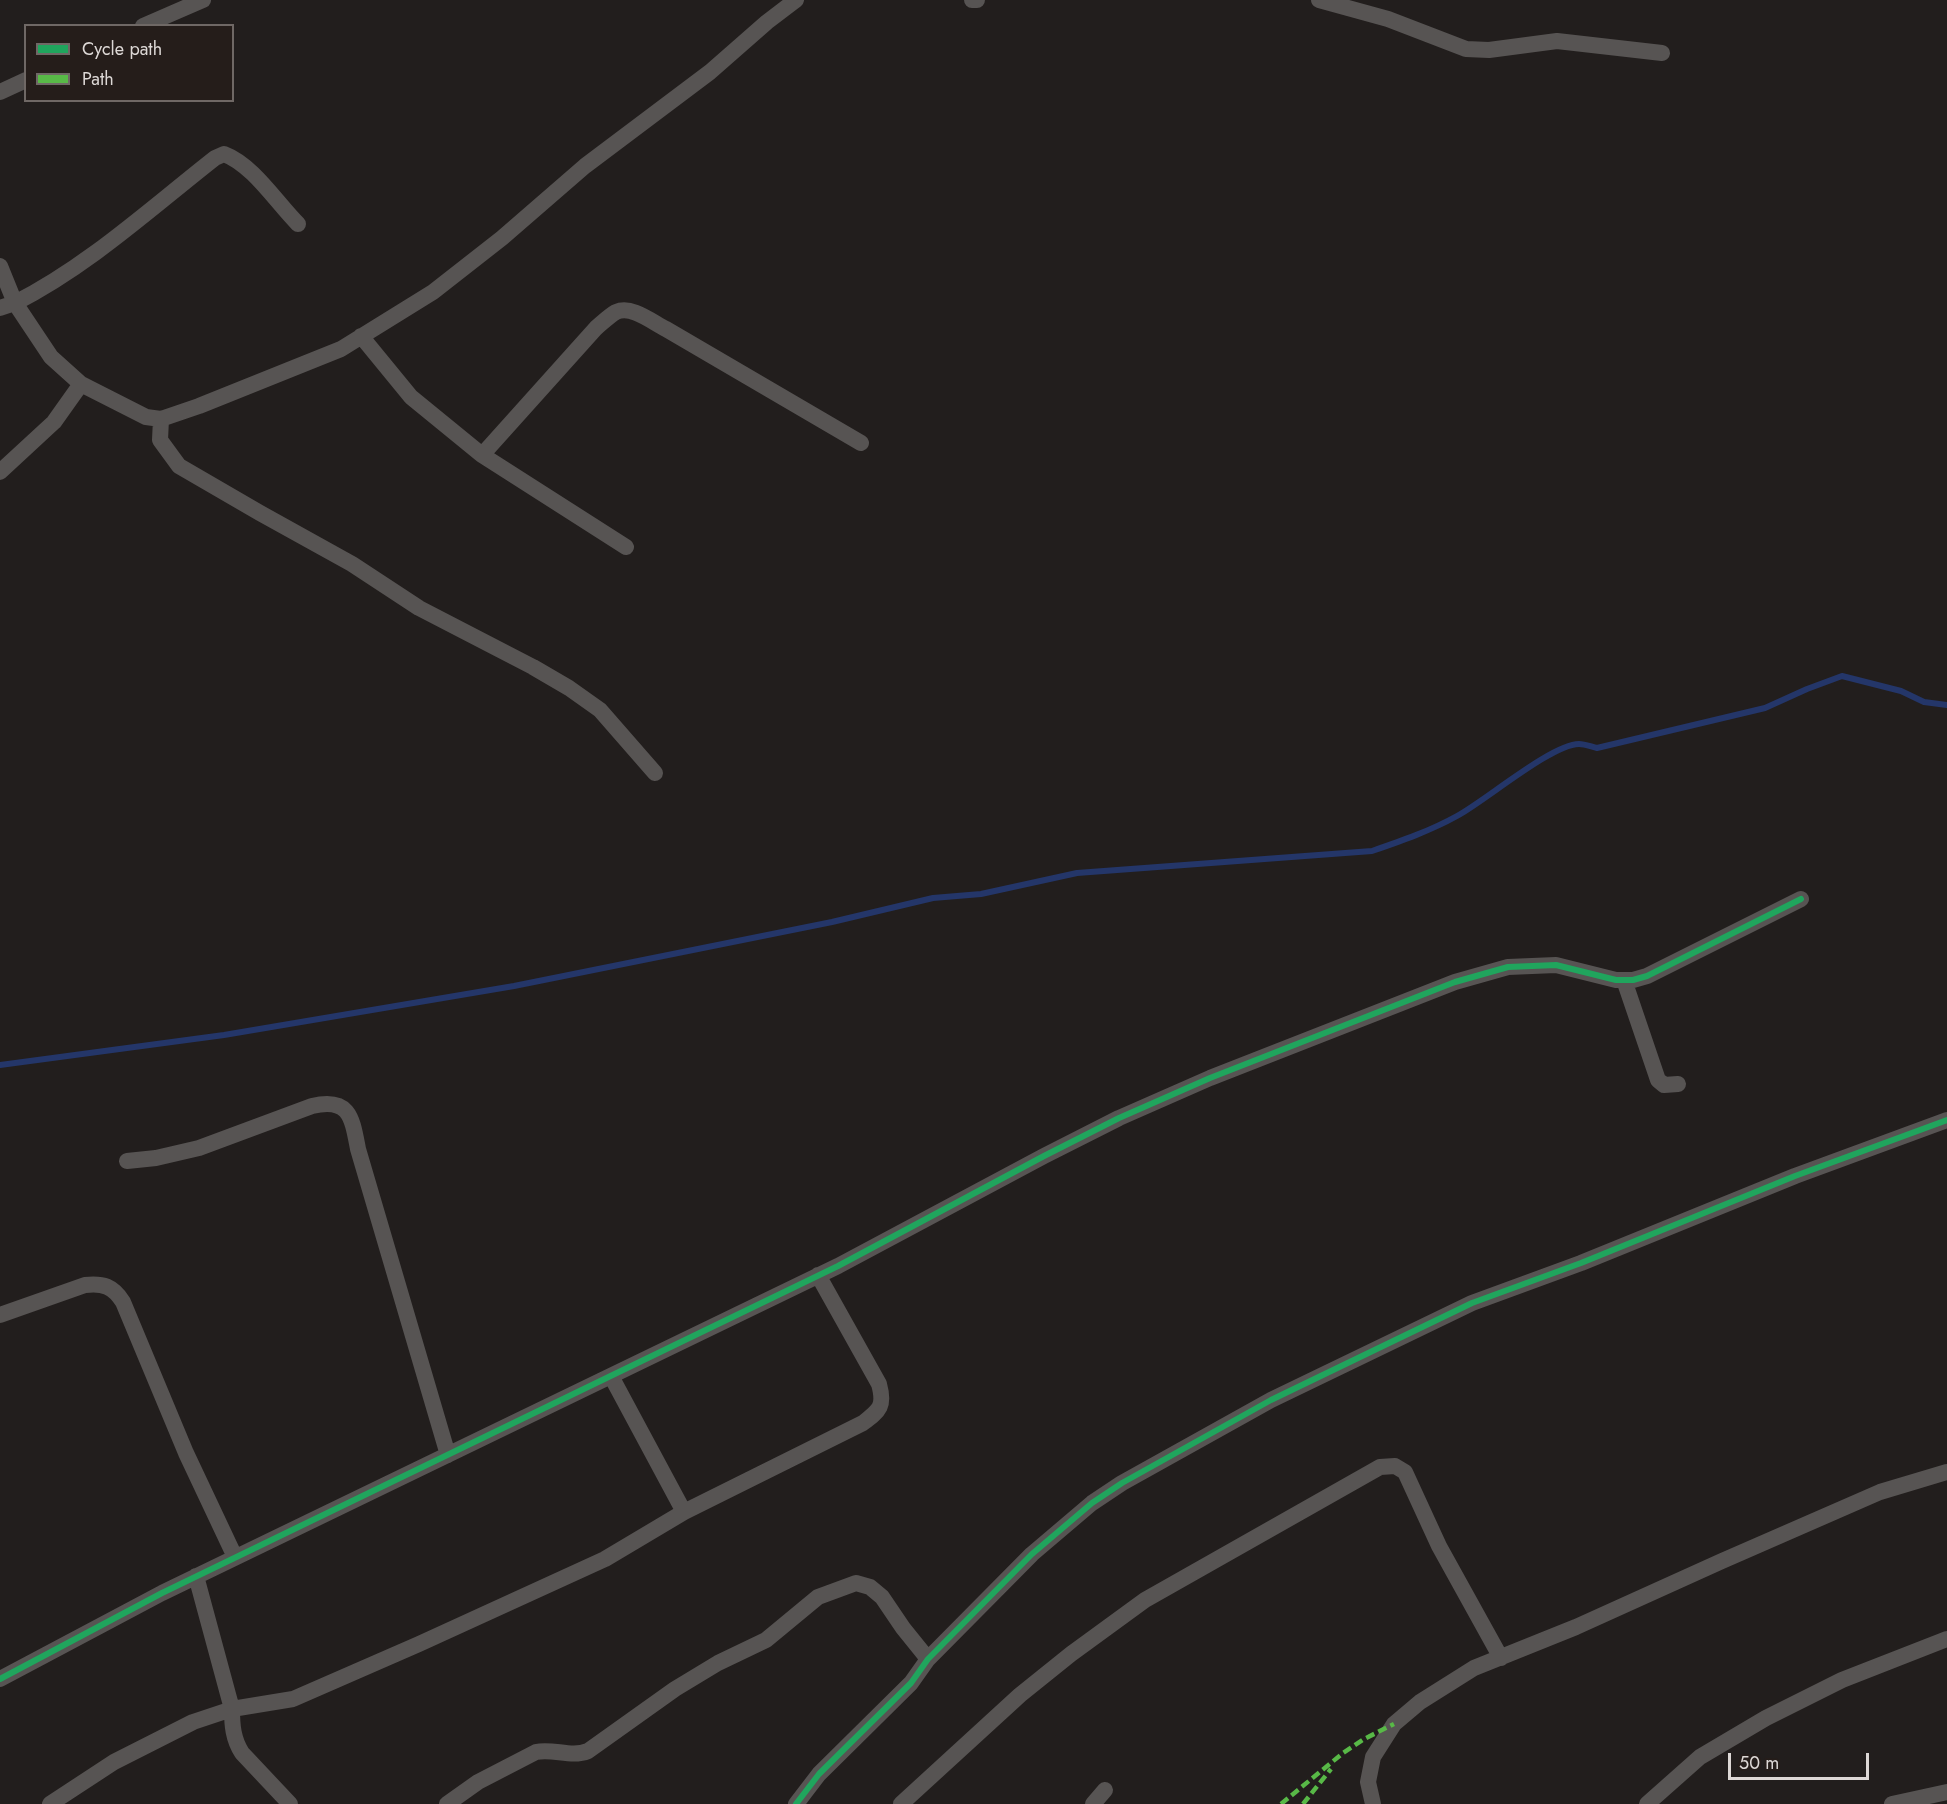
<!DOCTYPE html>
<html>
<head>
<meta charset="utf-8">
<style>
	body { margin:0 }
	#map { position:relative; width:1947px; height:1804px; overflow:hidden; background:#221e1d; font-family:Jost,sans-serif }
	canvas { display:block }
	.legend { position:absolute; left:24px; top:24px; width:210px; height:78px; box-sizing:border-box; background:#251d1a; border:2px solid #6f6865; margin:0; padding:8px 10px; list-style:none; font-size:18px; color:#ddd8d6 }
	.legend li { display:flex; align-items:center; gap:12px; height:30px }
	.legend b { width:30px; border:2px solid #6f6865 }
	.scale { position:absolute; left:1728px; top:1753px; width:141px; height:27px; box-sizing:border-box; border:3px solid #ddd8d6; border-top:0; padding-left:8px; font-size:18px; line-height:21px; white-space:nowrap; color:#ddd8d6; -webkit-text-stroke:4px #251d1a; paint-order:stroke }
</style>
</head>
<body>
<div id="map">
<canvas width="1947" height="1804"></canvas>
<ul class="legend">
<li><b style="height:8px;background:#20a55d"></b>Cycle path</li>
<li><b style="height:8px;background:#58b947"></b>Path</li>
</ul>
<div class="scale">50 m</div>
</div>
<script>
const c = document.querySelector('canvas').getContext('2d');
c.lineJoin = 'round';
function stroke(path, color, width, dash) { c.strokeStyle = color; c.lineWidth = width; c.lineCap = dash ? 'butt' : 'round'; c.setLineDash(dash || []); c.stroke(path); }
stroke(new Path2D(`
	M0 1065 224 1035 514 986 832 922 933 898 981 894 1077 873 1372 851C1401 841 1430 831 1457 816 1485 801 1552 744 1579 744 1585 744 1592 747 1597 748L1765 708 1807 689 1842 676 1901 691 1924 702 1947 705`), '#243669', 6);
stroke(new Path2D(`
	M972 0H977
	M1319 0 1388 19 1466 49 1489 50 1557 41 1662 53
	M143 26 203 0
	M0 92 26 80
	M298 224C276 202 253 165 224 154L215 158C150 209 88 266 15 303L51 357 81 384 146 417 161 419 199 406 341 349 433 292 502 238 585 166 710 72 767 22 796 0
	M0 266 15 303 0 308
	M361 336 411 397 482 455 626 547
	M161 419 160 440 179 466 260 513 352 564 419 608 533 667 569 688 600 710 655 773
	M482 455 596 328C602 323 609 316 616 312 632 305 652 322 666 329L861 443
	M0 472 54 422 81 384
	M1624 980 1658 1080 1664 1085 1678 1084
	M127 1161 156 1158 199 1148 312 1106C350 1097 352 1118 358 1149L448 1455
	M0 1315 85 1285C103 1283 113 1286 123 1302L186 1453 235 1557
	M611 1376 684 1512
	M196 1576 232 1709C232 1725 233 1739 242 1753L290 1804
	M0 1679 162 1593 838 1266 1044 1156 1119 1118 1210 1078 1455 982 1508 967 1556 965 1616 980H1633L1647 976 1801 899
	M50 1804 114 1762 193 1722 232 1709 293 1699 419 1644 605 1559 684 1512 863 1423C880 1410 885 1406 879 1384L818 1275
	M447 1804 478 1782 536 1752C553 1748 571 1758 588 1751L675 1689 718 1663 766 1640 818 1597 856 1583 870 1587 882 1597 903 1628 928 1659
	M796 1804 819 1774 911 1683 928 1659 1032 1554 1092 1503 1122 1483 1271 1400 1472 1303 1581 1263 1795 1176 1947 1120
	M901 1804 1020 1695 1071 1654 1145 1600 1380 1467 1395 1466 1405 1472 1439 1546 1501 1658
	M1093 1804 1105 1790
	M1373 1804 1368 1782 1373 1757 1394 1724 1420 1702 1474 1668 1576 1627 1722 1561 1880 1492 1947 1472
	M1647 1804 1700 1757 1766 1718 1842 1680 1947 1639
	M1892 1804 1947 1792`), '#575453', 16);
stroke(new Path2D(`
	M1281 1804 1343 1753 1364 1739 1394 1724
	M1303 1804 1331 1769`), '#58b947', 4.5, [9, 4.5]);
stroke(new Path2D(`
	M0 1679 162 1593 838 1266 1044 1156 1119 1118 1210 1078 1455 982 1508 967 1556 965 1616 980H1633L1647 976 1801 899
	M796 1804 819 1774 911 1683 928 1659 1032 1554 1092 1503 1122 1483 1271 1400 1472 1303 1581 1263 1795 1176 1947 1120`), '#20a55d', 6);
</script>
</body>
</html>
